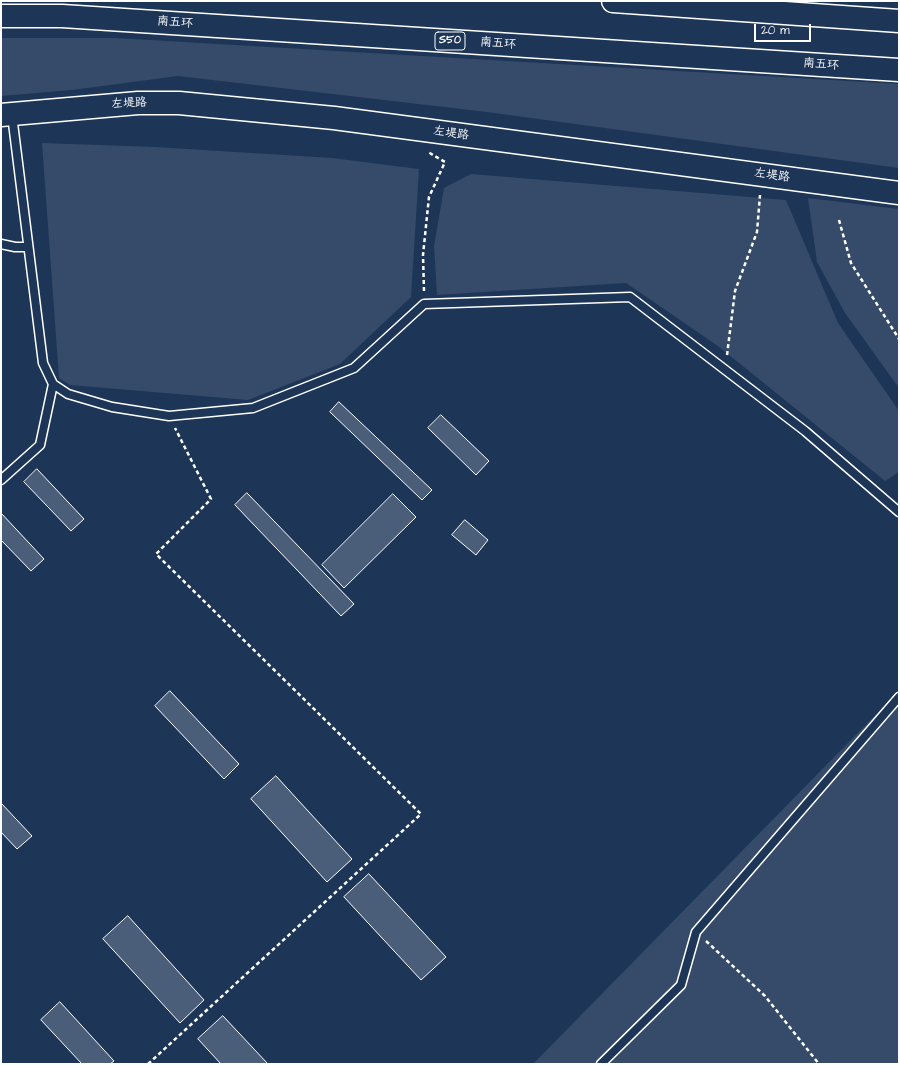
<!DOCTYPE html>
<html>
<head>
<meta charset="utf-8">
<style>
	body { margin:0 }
	#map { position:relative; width:900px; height:1065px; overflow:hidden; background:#1d3557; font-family:"Architects Daughter",sans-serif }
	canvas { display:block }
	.frame { position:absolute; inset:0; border:2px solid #fff; pointer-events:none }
	.scale { position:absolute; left:754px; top:24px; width:57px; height:18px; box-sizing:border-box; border:2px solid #fff; border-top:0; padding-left:5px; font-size:12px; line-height:14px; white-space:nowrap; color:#fff; -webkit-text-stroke:3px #1d3557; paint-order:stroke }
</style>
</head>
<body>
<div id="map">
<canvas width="900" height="1065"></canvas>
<div class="frame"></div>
<div class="scale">20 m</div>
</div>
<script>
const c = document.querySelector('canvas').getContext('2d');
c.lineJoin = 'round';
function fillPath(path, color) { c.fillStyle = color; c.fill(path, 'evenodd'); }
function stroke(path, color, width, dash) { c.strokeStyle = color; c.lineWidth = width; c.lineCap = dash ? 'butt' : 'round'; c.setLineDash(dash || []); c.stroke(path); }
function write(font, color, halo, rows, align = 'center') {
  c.font = font + ' "Architects Daughter","LXGW WenKai TC",sans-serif'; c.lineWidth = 3.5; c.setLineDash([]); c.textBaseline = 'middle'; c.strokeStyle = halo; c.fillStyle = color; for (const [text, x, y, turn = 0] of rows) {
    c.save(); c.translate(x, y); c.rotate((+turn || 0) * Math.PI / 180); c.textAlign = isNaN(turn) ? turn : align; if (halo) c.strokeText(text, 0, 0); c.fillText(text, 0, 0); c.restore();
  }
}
fillPath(new Path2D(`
	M1 38H116L899 84V168L487 112 178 76 72 90 1 96Z
	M42 143 155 147 332 158 419 169 411 297 340 364 248 400 70 385 59 378Z
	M471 174 786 200 838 323 899 411V472L885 481 718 346 626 283 437 295 434 246 444 188Z
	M808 198 899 209V388L845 313 817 262Z
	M899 691V1064H533Z`), '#364b69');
const building = new Path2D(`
	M339 402 432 490 422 500 330 412Z
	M441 415 489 461 476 475 428 428Z
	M37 469 84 519 71 531 24 482Z
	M247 493 354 604 341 616 235 505Z
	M393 494 416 517 344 588 322 565Z
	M1 513 44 559 31 571 1 540Z
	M465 520 488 540 476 555 452 535Z
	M170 691 239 764 224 779 155 706Z
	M276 776 352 859 327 882 251 799Z
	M1 803 32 836 17 849 1 832Z
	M369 874 446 957 421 980 344 897Z
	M128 916 204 1000 180 1023 103 939Z
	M60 1002 114 1061 110 1064H82L41 1020Z
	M223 1016 268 1064H221L198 1039Z`);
fillPath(building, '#4a5d79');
stroke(building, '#fff', 1);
const service = new Path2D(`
	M12 115 43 363 53 384 68 394 112 407 169 416 253 408 354 368 424 304 630 297 805 431 899 512
	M1 244 15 247H28
	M1 480 40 445 53 384
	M601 1064 681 985 696 932 899 697`);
const secondary = new Path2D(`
	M1 115 138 103H179L334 118 899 193`);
const motorway = new Path2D(`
	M613 1 899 21
	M1 16H62L899 70`);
stroke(service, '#fff', 11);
stroke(secondary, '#fff', 25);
stroke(motorway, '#fff', 25);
stroke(new Path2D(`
	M839 220 851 263 899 339
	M424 291 423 255 429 197 445 162 428 152
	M727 355 735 291 757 232 760 195
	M706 941 765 996 819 1064
	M148 1064 421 814 156 554 211 499 175 428`), '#fff', 2.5, [4, 3]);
stroke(service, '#1d3557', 8);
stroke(secondary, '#1d3557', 22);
stroke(motorway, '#1d3557', 22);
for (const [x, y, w] of [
	[450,41,30]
]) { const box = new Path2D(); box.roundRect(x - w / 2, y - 9, w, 18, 3); c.fillStyle = '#1d3557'; c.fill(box); stroke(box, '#fff', 1); }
write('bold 11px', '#fff', null, [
	["S50",450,41]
]);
write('12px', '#fff', '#1d3557', [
	["南五环",175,23,4],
	["南五环",498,44,4],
	["南五环",821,65,4],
	["左堤路",129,104,-3],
	["左堤路",451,134,8],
	["左堤路",772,176,8]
]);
</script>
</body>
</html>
